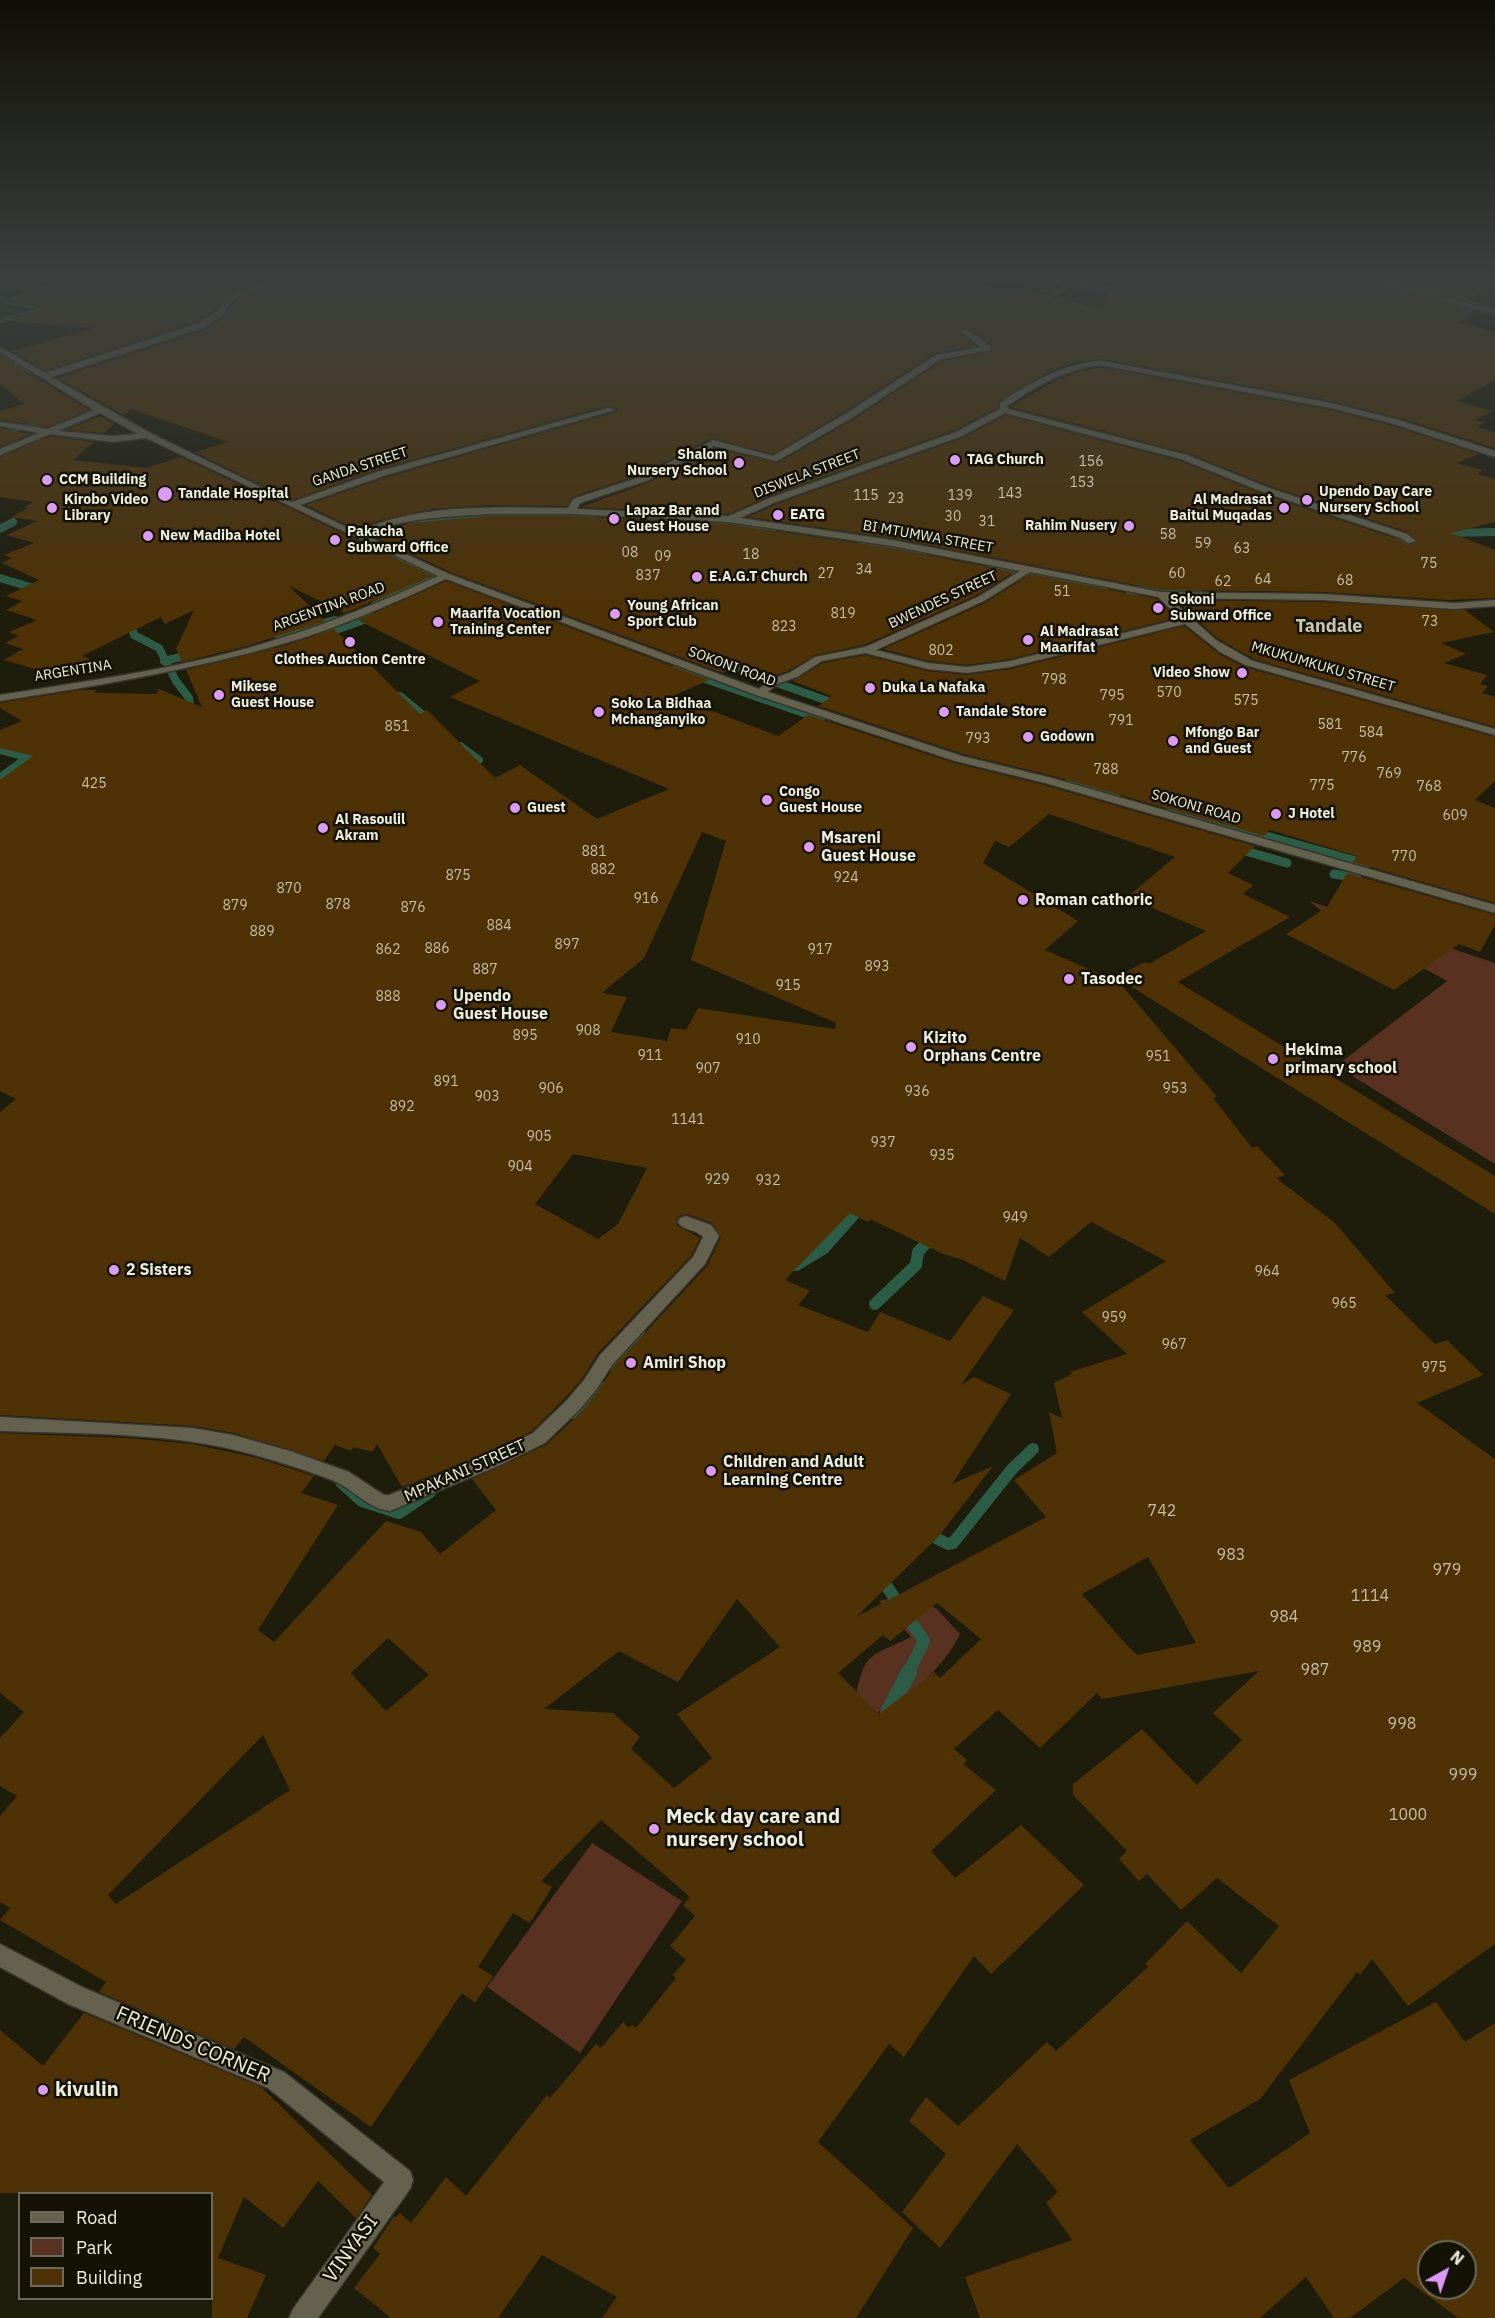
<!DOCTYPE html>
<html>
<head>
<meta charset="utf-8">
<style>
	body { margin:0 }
	#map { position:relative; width:1495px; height:2318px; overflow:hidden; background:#1e1c0b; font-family:"IBM Plex Sans",sans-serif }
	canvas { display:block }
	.legend { position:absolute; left:18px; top:2192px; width:195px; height:108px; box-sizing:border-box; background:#141204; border:2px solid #6b695c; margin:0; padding:8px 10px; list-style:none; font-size:18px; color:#edece1 }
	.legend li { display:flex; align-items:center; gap:12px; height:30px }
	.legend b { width:30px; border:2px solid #6b695c }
	.north { position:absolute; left:1417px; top:2240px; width:60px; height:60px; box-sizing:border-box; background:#141204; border:2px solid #6b695c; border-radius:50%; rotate:40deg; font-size:16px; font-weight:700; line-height:24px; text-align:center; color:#edece1 }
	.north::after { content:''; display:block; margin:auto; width:21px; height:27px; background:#da9af6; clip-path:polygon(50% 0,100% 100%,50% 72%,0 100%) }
</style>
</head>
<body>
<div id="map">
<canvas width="1495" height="2318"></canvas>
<ul class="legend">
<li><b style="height:8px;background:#64624f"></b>Road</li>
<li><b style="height:16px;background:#583121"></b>Park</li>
<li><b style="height:16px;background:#4e3206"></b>Building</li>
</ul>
<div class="north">N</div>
</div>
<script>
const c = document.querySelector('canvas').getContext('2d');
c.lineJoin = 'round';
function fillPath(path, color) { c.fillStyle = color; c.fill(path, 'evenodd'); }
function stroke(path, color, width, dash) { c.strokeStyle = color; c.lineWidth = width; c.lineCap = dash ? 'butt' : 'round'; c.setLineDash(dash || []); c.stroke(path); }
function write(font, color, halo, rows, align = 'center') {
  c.font = font + ' "IBM Plex Sans",sans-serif'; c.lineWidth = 5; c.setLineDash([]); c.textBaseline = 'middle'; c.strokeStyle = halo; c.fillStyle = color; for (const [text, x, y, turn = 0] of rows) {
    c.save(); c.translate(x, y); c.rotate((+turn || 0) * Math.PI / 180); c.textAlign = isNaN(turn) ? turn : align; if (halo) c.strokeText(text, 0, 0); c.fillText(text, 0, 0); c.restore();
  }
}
fillPath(new Path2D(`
	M1309 901 1495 963V1164L1336 1066 1447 981 1327 915Z
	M908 1595 937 1609 960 1634C944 1668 908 1698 874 1714L855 1700C865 1651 868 1658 911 1637L879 1601Z
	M592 1843 682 1901 580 2053 487 1987Z`), '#583121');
stroke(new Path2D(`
	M959 278 1075 283 1122 293
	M1379 278 1495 310
	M209 295 225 299 270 289
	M0 300 44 308
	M1038 301 1075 283
	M0 321 40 310
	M0 355 28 373
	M0 434 46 421`), '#2b5d46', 5);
stroke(new Path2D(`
	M645 517 773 528
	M0 529 13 522
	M407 531 418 519 428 518 593 515
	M1447 533 1495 532
	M862 541 924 551
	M1387 543 1430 540
	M989 563 1019 572 1106 586
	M0 578 37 589
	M1130 591 1134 592 1150 585 1199 594
	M375 605 432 575 381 553
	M126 620 131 624 134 635 159 648 176 681 189 698 191 710 186 712
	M278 635 335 620
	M322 635 372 617
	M164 661 193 654
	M721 663 839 705
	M672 670 689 669 702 678 821 719
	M400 696 432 722
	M460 746 479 760
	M0 750 43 761
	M2 776 28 757
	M1070 781 1112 796`), '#2b5d46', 8);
stroke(new Path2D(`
	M1108 795 1117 798
	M1167 813 1198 817 1367 864
	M1235 848 1287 863
	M1334 874 1357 878`), '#2b5d46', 9);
stroke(new Path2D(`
	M796 1265 824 1248 862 1205
	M875 1304 916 1265 918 1252 933 1236
	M616 1367 639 1333
	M574 1413 602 1388
	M341 1482 362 1501 399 1513 430 1492
	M924 1532 948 1544 953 1543 1012 1469 1033 1449
	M879 1575 924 1641 908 1673`), '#2b5d46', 12);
stroke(new Path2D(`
	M888 1713 909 1672`), '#2b5d46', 16);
fillPath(new Path2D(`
	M66 278H268L225 296 216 309 196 322 45 371 11 351 96 328 11 321V318L43 309 5 300Z
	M286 278H946L1020 293 1022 290 1103 309 1115 278H1357L1474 311 1466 315 1472 316 1459 323 1495 332V380L1457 401 1492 411 1476 420 1485 422 1477 427 1495 432V448L1400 418 1332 401 1101 359 1073 363 1047 373 999 401 998 408 955 430 769 496 729 514 581 507 650 482 714 448 778 463 854 419 942 361 992 351 991 344 965 326 960 332 976 346 935 353 846 411 773 454 712 438 642 474 572 497 567 506 488 505 433 509 381 520 357 530 306 505 387 477 616 412 617 409 607 406 379 469 292 500 195 452 228 442 131 409 124 415 57 378 204 330 225 316 233 302Z
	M1381 278H1495V286L1467 300Z
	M0 355 89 410 48 427 0 420V411L24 404 0 384Z
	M1101 367 1331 410 1393 426 1479 454 1456 463 1483 470 1477 474 1495 479V522L1451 533 1495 550V598L1449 600 1323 592 1161 590 892 538 748 517 777 504 963 438 1005 415 1180 461 1262 494 1400 540 1407 545 1418 542 1408 532 1270 486 1188 453 1010 407 1053 382 1077 372Z
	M100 416 114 424 104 433 67 430Z
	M0 428 31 434 0 447Z
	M50 436 94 442 73 460 146 468 181 457 433 576 345 613 289 586 325 621 247 646 182 662 176 649 194 610 165 624 161 617 82 656 91 660 59 676 4 660 23 649 5 643 19 636 9 632 37 620 6 610 22 601 6 596 39 580 2 563 12 558 4 555 34 543 7 535 37 521 11 517 28 508H23L33 502 0 497V457Z
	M489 516H571L728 524 892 548 1014 572 977 595 864 645 815 655 788 671 776 675 744 663 723 673 450 572 371 535 410 523Z
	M1030 574 1157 599 1176 618 1010 659 967 665 928 661 883 649 985 603Z
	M446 581 709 680 673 696 778 736 808 715 954 763 1044 785 1255 846 1228 873 1253 885 1243 894 1290 917 1178 982 1495 1176V1214L1116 977 1145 962 1149 964 1206 931 1127 897 1175 857 1049 814 1009 847 995 841 983 863 1078 921 1045 950 1119 982 1217 1097 1213 1098 1252 1148 1257 1146 1285 1175 1276 1178 1335 1223 1395 1293 1385 1295 1435 1344 1447 1340 1483 1375 1417 1403 1495 1459V1944L1408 2006 1372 1959 1360 1975 1357 1972 1260 2099 1190 2140 1228 2187H1231L1310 2133 1289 2080 1436 2002 1465 2042 1495 2023V2318H1458L1404 2278 1350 2318H1334L1306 2277 1260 2318H980L965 2277 1072 2240 1046 2203 1058 2192 1017 2144 940 2248 902 2212 946 2154 909 2121 926 2097 958 2126 1047 2042 1056 2051 1148 1967 1145 1964 1187 1921 1241 1973 1279 1926 1217 1878 1181 1910 1147 1874 1139 1881 1119 1859 1127 1851 1073 1795V1784L1142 1729 1197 1785 1242 1740 1213 1713 1259 1671 1102 1699 1097 1693 1040 1748 998 1710 954 1749 967 1760 963 1764 996 1790 931 1851 955 1878 1021 1825 1084 1885 991 1974 974 1956 904 2057 889 2044 818 2142 913 2228 856 2318H602L617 2297 542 2255 498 2318H391L354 2288 380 2254 373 2248 394 2216 396 2217 400 2213 411 2223 446 2177 466 2196 547 2095 550 2098 596 2044 601 2048 623 2022 629 2028 632 2025 636 2028 676 1978 673 1975 686 1960 670 1946 695 1916 683 1905 690 1897 601 1820 541 1881 552 1887 530 1923 513 1913 478 1967 493 1976 475 2003 462 1993 371 2127 244 2037 234 2049 99 1992 106 1982 0 1920 10 1908 0 1902V1816L17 1796 0 1786V1738L24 1712 0 1693V1433L128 1438 192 1444 254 1457 314 1476 301 1493 338 1505 258 1630 274 1642 386 1521 421 1532 440 1554 496 1510 472 1479 546 1445 581 1412 598 1391 614 1366 707 1266 721 1237 712 1223 687 1214 679 1216 676 1221 678 1226 700 1238 691 1256 598 1353 582 1379 565 1398 532 1431 485 1454 402 1487 377 1444 372 1452 353 1447 351 1451 335 1445 324 1461 234 1433 193 1426 0 1415V1112L16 1099 0 1091V780L33 756 0 748V730L22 721 0 708V703L79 690H96L94 693 156 694 159 689 202 707 186 670 287 645 334 629 420 714 427 710 495 778 520 765 597 819 669 789 450 697 480 681 358 620ZM702 832 726 841 691 960 836 1023 835 1029 698 1008 686 1030 671 1028 667 1041 611 1032 627 997 602 993 644 958ZM573 1154 647 1168 618 1224 598 1239 535 1204ZM850 1213 868 1222 870 1219 943 1254 963 1260 1005 1281 1020 1238 1049 1257 1091 1222 1166 1261 1082 1312 1127 1354 1070 1372 1072 1374 1054 1383 1062 1418 1049 1412 1057 1453 1014 1480 1046 1517 856 1617 939 1536 993 1466 952 1484 1011 1394 974 1377 961 1385 1014 1310 983 1296 950 1341 880 1312 868 1332 798 1305 810 1291 785 1280ZM1148 1557 1196 1643 1137 1655 1124 1642 1082 1594ZM737 1599 780 1647 677 1714 712 1758 674 1788 631 1749 640 1737 613 1713 544 1709 619 1651 678 1682ZM937 1603 981 1639 940 1678 934 1672 879 1714 838 1673 883 1635 890 1641ZM388 1638 429 1675 386 1711 351 1673ZM263 1735 290 1790 116 1904 108 1895ZM1429 2252H1465V2288H1429Z
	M1175 600 1323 602 1465 610 1494 632 1441 643 1466 654 1444 663 1487 675 1480 684 1488 686 1482 693 1495 697V727L1254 659 1217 638Z
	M1184 626 1219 654 1244 667 1495 737V781L1475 800 1495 808V903L1353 862 1357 856 1270 830 1264 836 1053 776 963 754 819 706 832 696 792 681 823 663 865 655 927 671 967 675 1011 669Z
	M1347 873 1495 915V925L1480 952 1459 944 1394 990 1286 934 1327 907Z
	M84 2013 261 2087 372 2195 356 2218 318 2181 283 2228 244 2197 218 2258 266 2275 247 2318H212V2193H0V2030L43 2066Z`), '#4e3206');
const street = new Path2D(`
	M274 278H284L231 300 224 314 203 328 51 377 150 433 292 502 380 471 608 408 615 410 386 475 300 505 357 532C421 502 499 508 568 508L573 499 643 476 713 440 773 456 847 413 936 355 981 347 962 332 965 328 990 346V350L941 359 853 417 777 461 714 446 649 480 580 503 577 509 729 516 770 498 956 432 1000 409V403C1029 383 1065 363 1101 361L1331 403 1399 420 1495 451V457L1394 424 1331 408 1101 365C1068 368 1034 387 1007 406L1008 409 1187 455 1269 488 1407 534 1416 541 1408 543 1401 538 1263 492 1181 459 1005 413 962 436 776 502 740 518 892 540 1161 592 1323 594 1454 603 1495 600V606L1454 609 1323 600 1169 598 1216 640 1253 661 1495 729V735L1245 665 1220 652 1185 624 1010 667 967 673 928 669 865 653 822 661 797 677 777 684 768 692 962 756 1052 778 1495 905V913L1045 783 955 761 756 695 446 579C394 603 341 627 286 643 192 670 96 686 0 701V695C93 680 192 667 281 638 335 621 387 599 438 576L146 438 113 442 50 434 0 455V449L39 433 0 426V422L48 429 94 410 0 352V347L45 373 197 324 218 311 226 298ZM100 413 138 434 113 436 58 431ZM489 514H571L728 522 892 546 1020 571 978 597 865 647 815 657 789 673 769 680 759 689 449 574 365 535C403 517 447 517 489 514ZM1030 572 1158 597 1180 619 1010 661 967 667 928 663 876 650 984 601Z
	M1359 278H1371L1495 310V314Z
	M686 1216 711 1225 719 1236 705 1264 612 1365 596 1390 579 1410 545 1443 498 1466 390 1511C367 1508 354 1490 334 1481 309 1471 282 1463 255 1455 173 1432 85 1434 0 1431V1417L193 1428 233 1435 290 1451 349 1472 384 1495H389L486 1456 533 1433 567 1400 584 1380 600 1355 693 1257 703 1237C696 1229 683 1231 678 1222L680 1218Z
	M0 1944 84 1988 284 2072 410 2171 413 2180 410 2189 318 2318H289L293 2309 384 2182 268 2088 68 2004 0 1967Z`);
stroke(street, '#36342d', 3);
fillPath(street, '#64624f');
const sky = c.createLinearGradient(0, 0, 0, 603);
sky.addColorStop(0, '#100f06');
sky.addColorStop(0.46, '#3b403f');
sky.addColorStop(1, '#3b403f00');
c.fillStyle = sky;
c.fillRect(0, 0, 1495, 603);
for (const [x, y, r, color] of [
	[955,460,6,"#da9af6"],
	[739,463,6,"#da9af6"],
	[47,480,6,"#da9af6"],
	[165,494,8,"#da9af6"],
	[1307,500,6,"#da9af6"],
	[52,508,6,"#da9af6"],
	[1284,508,6,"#da9af6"],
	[778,515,6,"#da9af6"],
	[614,519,6,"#da9af6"],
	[1129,526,6,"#da9af6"],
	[148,536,6,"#da9af6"],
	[335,540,6,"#da9af6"],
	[697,577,6,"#da9af6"],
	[1158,608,6,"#da9af6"],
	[615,614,6,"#da9af6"],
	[438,622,6,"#da9af6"],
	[1028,640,6,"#da9af6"],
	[350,642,6,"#da9af6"],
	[1242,673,6,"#da9af6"],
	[870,688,6,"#da9af6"],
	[219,695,6,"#da9af6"],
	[599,712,6,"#da9af6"],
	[944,712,6,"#da9af6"],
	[1028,737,6,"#da9af6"],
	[1173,741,6,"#da9af6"],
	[767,800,6,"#da9af6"],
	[515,808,6,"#da9af6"],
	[1276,814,6,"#da9af6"],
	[323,828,6,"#da9af6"],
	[809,847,6,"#da9af6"],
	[1023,900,6,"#da9af6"],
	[1069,979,6,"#da9af6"],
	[441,1005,6,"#da9af6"],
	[911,1047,6,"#da9af6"],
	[1273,1059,6,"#da9af6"],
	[114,1270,6,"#da9af6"],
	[631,1363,6,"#da9af6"],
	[711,1471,6,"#da9af6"],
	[654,1829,6,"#da9af6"],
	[43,2090,6,"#da9af6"]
]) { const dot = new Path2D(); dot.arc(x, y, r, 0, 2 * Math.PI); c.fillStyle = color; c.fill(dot); stroke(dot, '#141204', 2); }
write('bold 14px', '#edece1', '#141204', [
	["Shalom",727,455,"right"],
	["Nursery School",727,471,"right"],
	["TAG Church",967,460],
	["CCM Building",59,480],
	["Upendo Day Care",1319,492],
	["Nursery School",1319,508],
	["Tandale Hospital",178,494],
	["Kirobo Video",64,500],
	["Library",64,516],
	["Al Madrasat",1272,500,"right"],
	["Baitul Muqadas",1272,516,"right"],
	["Lapaz Bar and",626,511],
	["Guest House",626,527],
	["EATG",790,515],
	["Rahim Nusery",1117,526,"right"],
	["Pakacha",347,532],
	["Subward Office",347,548],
	["New Madiba Hotel",160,536],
	["E.A.G.T Church",709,577],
	["Sokoni",1170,600],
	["Subward Office",1170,616],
	["Young African",627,606],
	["Sport Club",627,622],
	["Maarifa Vocation",450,614],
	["Training Center",450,630],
	["Al Madrasat",1040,632],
	["Maarifat",1040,648],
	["Clothes Auction Centre",350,660,"center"],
	["Video Show",1230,673,"right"],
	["Mikese",231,687],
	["Guest House",231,703],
	["Duka La Nafaka",882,688],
	["Soko La Bidhaa",611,704],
	["Mchanganyiko",611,720],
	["Tandale Store",956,712],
	["Mfongo Bar",1185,733],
	["and Guest",1185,749],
	["Godown",1040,737],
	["Congo",779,792],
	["Guest House",779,808],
	["Guest",527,808],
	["J Hotel",1288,814],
	["Al Rasoulil",335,820],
	["Akram",335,836]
], 'left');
write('14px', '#c5beaa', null, [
	["156",1091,462],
	["153",1082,483],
	["143",1010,494],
	["115",866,496],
	["139",960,496],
	["23",896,499],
	["30",953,517],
	["31",987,522],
	["58",1168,535],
	["59",1203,544],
	["63",1242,549],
	["08",630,553],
	["18",751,555],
	["09",663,557],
	["75",1429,564],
	["34",864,570],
	["27",826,574],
	["60",1177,574],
	["837",648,576],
	["64",1263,580],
	["68",1345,581],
	["62",1223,582],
	["51",1062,592],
	["819",843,614],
	["73",1430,622],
	["823",784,627],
	["802",941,651],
	["798",1054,680],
	["570",1169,693],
	["795",1112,696],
	["575",1246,701],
	["791",1121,721],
	["581",1330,725],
	["851",397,727],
	["584",1371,733],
	["793",978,739],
	["776",1354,758],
	["788",1106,770],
	["769",1389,774],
	["425",94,784],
	["775",1322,786],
	["768",1429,787],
	["609",1455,816],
	["881",594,852],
	["770",1404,857],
	["882",603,870],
	["875",458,876],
	["924",846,878],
	["870",289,889],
	["916",646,899],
	["878",338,905],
	["879",235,906],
	["876",413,908],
	["884",499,926],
	["889",262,932],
	["897",567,945],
	["886",437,949],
	["862",388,950],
	["917",820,950],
	["893",877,967],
	["887",485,970],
	["915",788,986],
	["888",388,997],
	["908",588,1031],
	["895",525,1036],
	["910",748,1040],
	["911",650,1056],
	["951",1158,1057],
	["907",708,1069],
	["891",446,1082],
	["906",551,1089],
	["953",1175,1089],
	["936",917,1092],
	["903",487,1097],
	["892",402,1107],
	["1141",688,1120],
	["905",539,1137],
	["937",883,1143],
	["935",942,1156],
	["904",520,1167],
	["929",717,1180],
	["932",768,1181],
	["949",1015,1218],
	["964",1267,1272],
	["965",1344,1304],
	["959",1114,1318],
	["967",1174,1345],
	["975",1434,1368]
]);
write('14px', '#edece1', '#141204', [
	["GANDA STREET",360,467,-18],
	["DISWELA STREET",807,474,-21],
	["BI MTUMWA STREET",928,537,10],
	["BWENDES STREET",943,600,-25],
	["ARGENTINA ROAD",329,607,-20],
	["SOKONI ROAD",732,667,20],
	["MKUKUMKUKU STREET",1323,667,16],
	["ARGENTINA",73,671,-9],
	["SOKONI ROAD",1196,807,16]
]);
write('bold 16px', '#edece1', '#141204', [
	["Msareni",821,838],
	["Guest House",821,856],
	["Roman cathoric",1035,900],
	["Tasodec",1081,979],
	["Upendo",453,996],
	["Guest House",453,1014],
	["Kizito",923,1038],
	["Orphans Centre",923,1056],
	["Hekima",1285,1050],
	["primary school",1285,1068],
	["2 Sisters",126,1270],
	["Amiri Shop",643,1363],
	["Children and Adult",723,1462],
	["Learning Centre",723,1480]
], 'left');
write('16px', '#edece1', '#141204', [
	["MPAKANI STREET",465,1471,-24]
]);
write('16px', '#c5beaa', null, [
	["742",1162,1511],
	["983",1231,1555],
	["979",1447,1570],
	["1114",1370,1596],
	["984",1284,1617],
	["989",1367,1647],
	["987",1315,1670],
	["998",1402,1724],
	["999",1463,1775],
	["1000",1408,1815]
]);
write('bold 18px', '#c8c6b0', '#141204', [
	["Tandale",1329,627]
]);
write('bold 20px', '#edece1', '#141204', [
	["Meck day care and",666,1817],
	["nursery school",666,1840],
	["kivulin",55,2090]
], 'left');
write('20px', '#edece1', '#141204', [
	["FRIENDS CORNER",193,2045,23],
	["VINYASI",351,2249,-54]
]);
</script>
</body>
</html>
